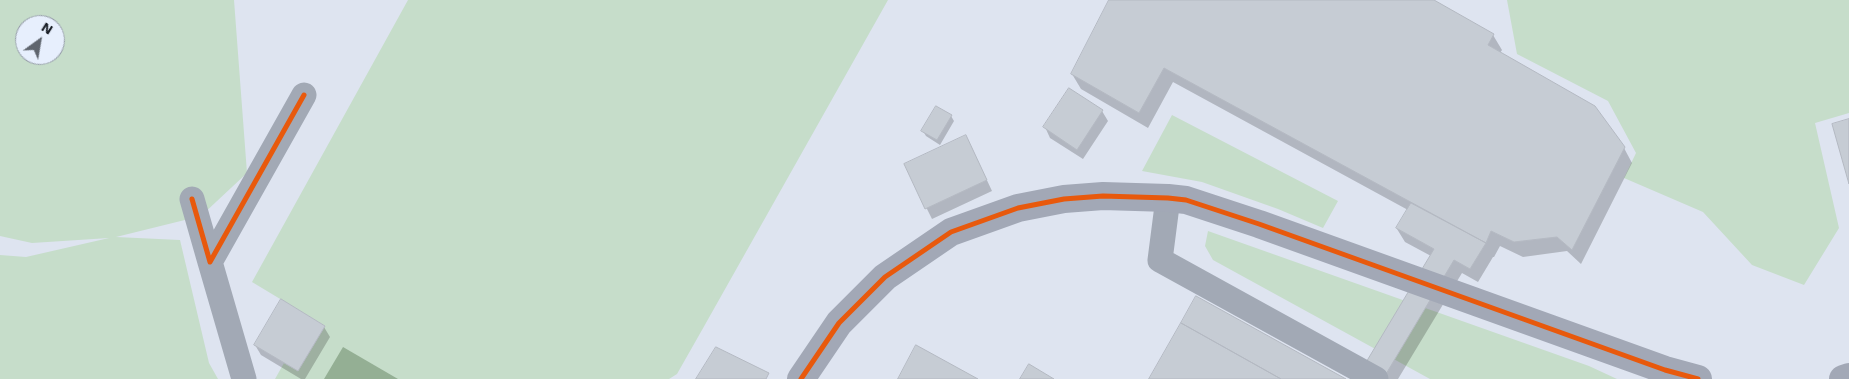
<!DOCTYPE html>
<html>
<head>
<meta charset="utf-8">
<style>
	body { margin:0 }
	#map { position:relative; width:1849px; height:379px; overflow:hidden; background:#dee4f0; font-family:"Work Sans",sans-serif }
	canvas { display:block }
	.north { position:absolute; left:15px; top:15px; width:50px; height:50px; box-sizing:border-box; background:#e7effd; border:1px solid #959ca8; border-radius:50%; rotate:32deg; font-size:14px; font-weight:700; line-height:20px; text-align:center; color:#1b2028 }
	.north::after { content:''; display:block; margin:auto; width:18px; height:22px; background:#5f656e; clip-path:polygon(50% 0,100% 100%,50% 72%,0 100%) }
</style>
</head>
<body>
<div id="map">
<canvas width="1849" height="379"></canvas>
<div class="north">N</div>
</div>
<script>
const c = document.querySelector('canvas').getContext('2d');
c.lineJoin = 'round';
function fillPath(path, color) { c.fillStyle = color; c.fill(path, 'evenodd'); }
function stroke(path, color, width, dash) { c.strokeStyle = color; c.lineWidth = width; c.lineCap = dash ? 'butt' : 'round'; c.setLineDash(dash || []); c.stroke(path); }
fillPath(new Path2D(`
	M0 0H234L247 173 201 216 116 237 180 240 209 363 218 379H0V255L26 257 109 238 32 243 0 236ZM25 25H55V55H25Z
	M408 0H888L702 330 677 374 669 379H275L284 363 298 371 325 326 252 282Z
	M1507 0H1849V113L1815 123 1839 228 1804 285 1752 265 1703 212 1624 178 1636 153 1608 101 1517 54Z
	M1172 115 1338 201 1323 228 1278 209 1202 182 1142 171Z
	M1208 231 1589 366 1617 379H1430L1213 260 1205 246Z`), '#c6ddca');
fillPath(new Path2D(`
	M343 347 398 379H324Z`), '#94af94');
fillPath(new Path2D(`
	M1111 0H1432L1493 35 1502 50 1500 53 1624 148 1632 163 1581 264 1567 251 1523 257 1500 246 1494 257H1493L1478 282 1462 273 1398 379H1358L1431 256 1405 242 1397 229 1408 210 1173 82 1148 128 1081 89 1072 74Z
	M1070 90 1102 111 1108 121 1083 159 1050 138 1045 127Z
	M951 116 954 121 940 145 926 136 923 131Z
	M971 146 992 191 932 219 905 165Z
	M324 327 330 337 305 379H301L261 355 255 345Z`), '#0003');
const building = new Path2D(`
	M1109 0H1434L1494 34 1488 45 1595 106 1625 147 1572 250 1557 237 1514 242 1491 231 1486 243 1164 68 1139 113 1071 74Z
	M1069 88 1103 110 1077 150 1043 127Z
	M936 106 952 115 937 140 921 131Z
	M1849 119V184L1832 124Z
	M966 135 987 180 925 209 904 164Z
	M1411 203 1486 243 1470 269 1454 260 1383 379H1356L1434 249 1396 228Z
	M1196 296 1346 379H1281L1181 323Z
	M281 299 325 326 298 371 254 345Z
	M1181 323 1281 379H1149Z
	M916 345 978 379H898Z
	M716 347 769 373 766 379H696Z
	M1029 364 1054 379H1020Z`);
fillPath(building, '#c6ccd4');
stroke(building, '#b4b9c2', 1);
stroke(new Path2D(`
	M1168 198 1160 260 1376 379
	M192 199 210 262 304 95
	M210 262 244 379`), '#a2a9b5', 25);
stroke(new Path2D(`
	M801 379 839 323 885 277 951 232 1018 208 1064 199 1103 196 1168 198 1186 200 1259 224 1665 370 1698 379
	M1843 379 1849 377`), '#a2a8b6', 28);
stroke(new Path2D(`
	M192 199 210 262 304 95
	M801 379 839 323 885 277 951 232 1018 208 1064 199 1103 196 1168 198 1186 200 1259 224 1665 370 1698 379`), '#e8590c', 5);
</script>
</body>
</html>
